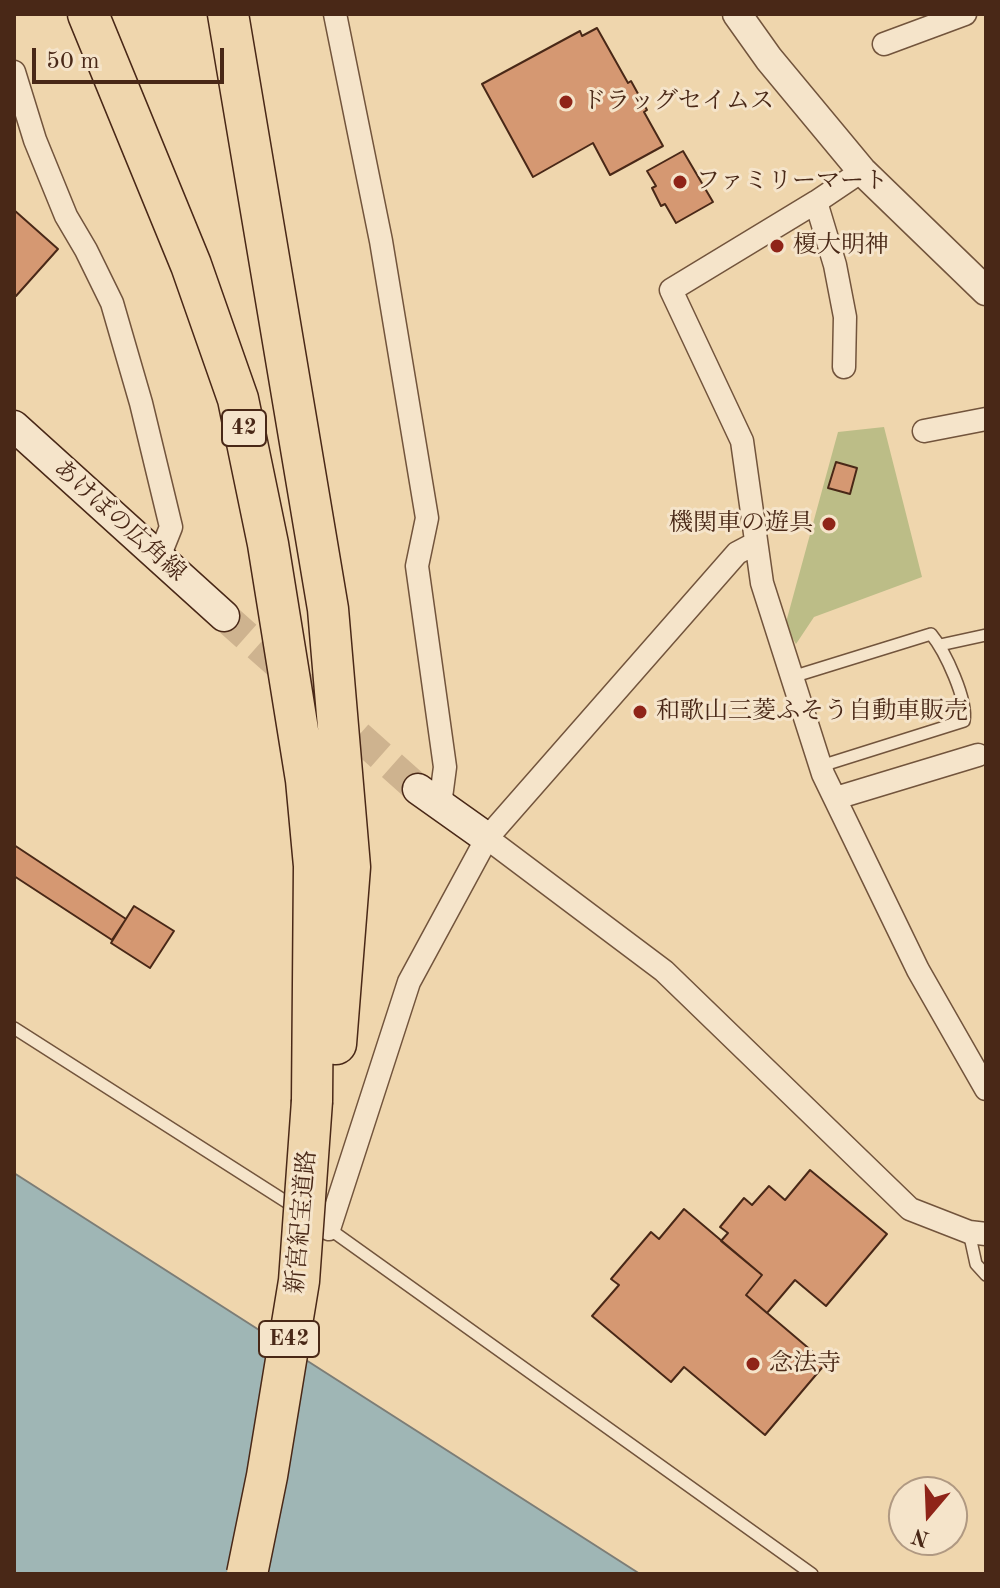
<!DOCTYPE html>
<html>
<head>
<meta charset="utf-8">
<style>
	body { margin:0 }
	#map { position:relative; width:1000px; height:1588px; overflow:hidden; background:#efd6ad; font-family:"Old Standard TT",serif }
	canvas { display:block }
	.frame { position:absolute; inset:0; border:16px solid #492817; pointer-events:none }
	.north { position:absolute; left:888px; top:1476px; width:80px; height:80px; box-sizing:border-box; background:#f5e4ca; border:2px solid #b09982; border-radius:50%; rotate:199deg; font-size:22px; font-weight:700; line-height:32px; text-align:center; color:#492817 }
	.north::after { content:''; display:block; margin:auto; width:28px; height:36px; background:#8f2418; clip-path:polygon(50% 0,100% 100%,50% 72%,0 100%) }
	.scale { position:absolute; left:32px; top:48px; width:192px; height:36px; box-sizing:border-box; border:4px solid #492817; border-top:0; padding-left:10px; font-size:24px; line-height:28px; white-space:nowrap; color:#492817; -webkit-text-stroke:6px #f5e4ca; paint-order:stroke }
</style>
</head>
<body>
<div id="map">
<canvas width="1000" height="1588"></canvas>
<div class="frame"></div>
<div class="north">N</div>
<div class="scale">50 m</div>
</div>
<script>
const c = document.querySelector('canvas').getContext('2d');
c.lineJoin = 'round';
function fillPath(path, color) { c.fillStyle = color; c.fill(path, 'evenodd'); }
function stroke(path, color, width, dash) { c.strokeStyle = color; c.lineWidth = width; c.lineCap = dash ? 'butt' : 'round'; c.setLineDash(dash || []); c.stroke(path); }
function write(font, color, halo, rows, align = 'center') {
  c.font = font + ' "Old Standard TT","Noto Serif JP",serif'; c.lineWidth = 6; c.setLineDash([]); c.textBaseline = 'middle'; c.strokeStyle = halo; c.fillStyle = color; for (const [text, x, y, turn = 0] of rows) {
    c.save(); c.translate(x, y); c.rotate((+turn || 0) * Math.PI / 180); c.textAlign = isNaN(turn) ? turn : align; if (halo) c.strokeText(text, 0, 0); c.fillText(text, 0, 0); c.restore();
  }
}
fillPath(new Path2D(`
	M884 427 922 577 814 617 796 644 785 626 838 432Z`), '#bcbd87');
const water = new Path2D(`
	M14 1173 640 1574H14Z`);
fillPath(water, '#9fb6b5');
stroke(water, '#7d7d76', 2);
const building = new Path2D(`
	M597 28 628 83 631 81 647 110 644 112 663 146 610 175 593 143 533 177 482 84 580 31 582 36Z
	M683 151 713 202 676 223 665 204 661 206 652 188 656 186 647 171Z
	M14 210 58 249 16 296 14 295Z
	M836 462 857 468 850 494 828 488Z
	M14 845 126 919 112 940 14 876Z
	M134 906 174 931 150 968 111 943Z
	M810 1170 887 1234 826 1306 795 1280 767 1313 746 1295 762 1275 721 1241 728 1233 720 1227 744 1198 752 1205 769 1186 785 1200Z
	M684 1209 762 1275 746 1295 826 1363 765 1435 684 1367 671 1382 592 1316 619 1285 611 1279 651 1232 659 1239Z`);
fillPath(building, '#d59872');
stroke(building, '#492817', 2);
stroke(new Path2D(`
	M224 616 418 789`), '#ceb38f', 30, [30, 15]);
const service = new Path2D(`
	M940 645 986 635
	M792 677 931 634C945 651 968 700 964 721L821 766
	M14 1028 296 1208
	M328 1228 812 1574
	M969 1232 976 1264 986 1275`);
const minor = new Path2D(`
	M335 14 381 241 427 518 417 566 445 767 440 805
	M884 44 965 14
	M14 72 35 140 66 216 86 250 112 303 141 403 171 527 159 557
	M862 171 816 202 671 290 742 441 762 583 823 774 918 970 986 1089
	M816 202 835 265 845 317 844 367
	M924 431 986 419
	M836 798 978 755
	M487 838 664 971 910 1209 969 1232 986 1234
	M329 1229 409 982 487 838 737 553 756 543`);
const tertiary = new Path2D(`
	M737 14 769 59 862 171 986 291`);
const secondary = new Path2D(`
	M14 426 224 616
	M418 789 487 838`);
const motorway = new Path2D(`
	M88 14 191 265 238 399 268 544 306 780 314 866 312 1101
	M228 14 328 609 350 867 336 1044`);
stroke(service, '#72543c', 14);
stroke(minor, '#72543c', 25);
stroke(tertiary, '#72543c', 31);
stroke(secondary, '#492817', 33);
stroke(motorway, '#492817', 43);
stroke(service, '#f5e4ca', 11);
stroke(minor, '#f5e4ca', 22);
stroke(tertiary, '#f5e4ca', 28);
stroke(secondary, '#f5e4ca', 30);
stroke(motorway, '#efd6ad', 40);
const motorwayBridge = new Path2D(`
	M247 1574 267 1476 299 1281 312 1101`);
stroke(motorwayBridge, '#492817', 43, []);
stroke(motorwayBridge, '#efd6ad', 40);
for (const [x, y, r, color] of [
	[566,102,8,"#8f2418"],
	[680,182,8,"#8f2418"],
	[777,246,8,"#8f2418"],
	[829,524,8,"#8f2418"],
	[640,712,8,"#8f2418"],
	[753,1364,8,"#8f2418"]
]) { const dot = new Path2D(); dot.arc(x, y, r, 0, 2 * Math.PI); c.fillStyle = color; c.fill(dot); stroke(dot, '#f5e4ca', 3); }
for (const [x, y, w] of [
	[244,428,44],
	[289,1339,60]
]) { const box = new Path2D(); box.roundRect(x - w / 2, y - 18, w, 36, 6); c.fillStyle = '#f5e4ca'; c.fill(box); stroke(box, '#492817', 2); }
write('bold 22px', '#492817', null, [
	["42",244,428],
	["E42",289,1339]
]);
write('24px', '#492817', '#f5e4ca', [
	["ドラッグセイムス",582,102],
	["ファミリーマート",696,182],
	["榎大明神",793,246],
	["機関車の遊具",813,524,"right"],
	["和歌山三菱ふそう自動車販売",656,712],
	["念法寺",769,1364]
], 'left');
write('24px', '#492817', '#f5e4ca', [
	["あけぼの広角線",119,521,42],
	["新宮紀宝道路",302,1222,-85]
]);
</script>
</body>
</html>
